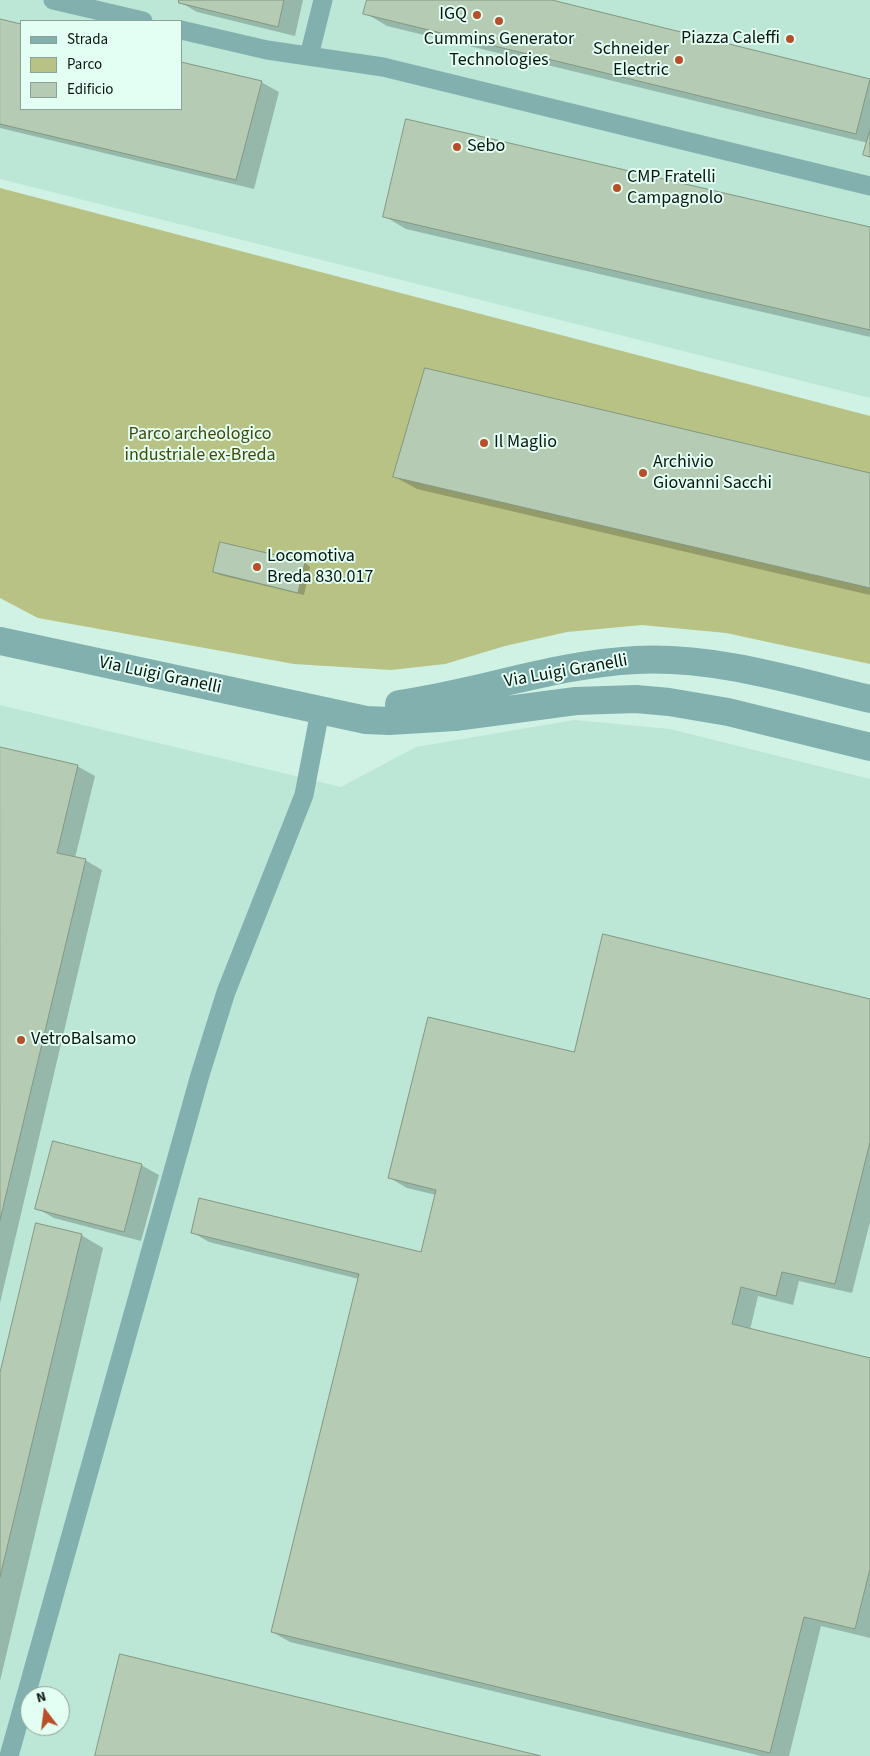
<!DOCTYPE html>
<html>
<head>
<meta charset="utf-8">
<style>
	body { margin:0 }
	#map { position:relative; width:870px; height:1756px; overflow:hidden; background:#d0f2e4; font-family:"Source Sans 3",sans-serif }
	canvas { display:block }
	.legend { position:absolute; left:20px; top:20px; width:162px; height:90px; box-sizing:border-box; background:#e3fef2; border:1px solid #8ca198; margin:0; padding:6px 9px; list-style:none; font-size:15px; color:#0a1612 }
	.legend li { display:flex; align-items:center; gap:10px; height:25px }
	.legend b { width:25px; border:1px solid #8ca198 }
	.north { position:absolute; left:20px; top:1686px; width:50px; height:50px; box-sizing:border-box; background:#e3fef2; border:1px solid #8ca198; border-radius:50%; rotate:345deg; font-size:14px; font-weight:700; line-height:20px; text-align:center; color:#0a1612 }
	.north::after { content:''; display:block; margin:auto; width:18px; height:22px; background:#b74f2b; clip-path:polygon(50% 0,100% 100%,50% 72%,0 100%) }
</style>
</head>
<body>
<div id="map">
<canvas width="870" height="1756"></canvas>
<ul class="legend">
<li><b style="height:6px;background:#81b0af"></b>Strada</li>
<li><b style="height:14px;background:#b7c284"></b>Parco</li>
<li><b style="height:14px;background:#b5cbb3"></b>Edificio</li>
</ul>
<div class="north">N</div>
</div>
<script>
const c = document.querySelector('canvas').getContext('2d');
c.lineJoin = 'round';
function fillPath(path, color) { c.fillStyle = color; c.fill(path, 'evenodd'); }
function stroke(path, color, width, dash) { c.strokeStyle = color; c.lineWidth = width; c.lineCap = dash ? 'butt' : 'round'; c.setLineDash(dash || []); c.stroke(path); }
function write(font, color, halo, rows, align = 'center') {
  c.font = font + ' "Source Sans 3",sans-serif'; c.lineWidth = 4; c.setLineDash([]); c.textBaseline = 'middle'; c.strokeStyle = halo; c.fillStyle = color; for (const [text, x, y, turn = 0] of rows) {
    c.save(); c.translate(x, y); c.rotate((+turn || 0) * Math.PI / 180); c.textAlign = isNaN(turn) ? turn : align; if (halo) c.strokeText(text, 0, 0); c.fillText(text, 0, 0); c.restore();
  }
}
fillPath(new Path2D(`
	M0 0H870V398L0 179ZM21 21H181V109H21Z
	M0 705 341 787 416 747 574 720 670 729 870 779V1756H0ZM30 1696H60V1726H30Z`), '#bce6d5');
fillPath(new Path2D(`
	M0 188 870 416V664L726 633 642 625 567 632 505 646 445 664 391 670 294 664 38 618 0 598Z`), '#b7c284');
fillPath(new Path2D(`
	M181 0H303L295 36 197 12 180 2Z
	M368 0H547L870 79V158L864 155 868 143 387 26 365 13Z
	M0 20 21 25V109H181L261 82 279 92 254 189 0 128Z
	M384 216 870 229V337L406 229Z
	M870 474V595L417 489 395 477Z
	M305 563 310 567 304 595 220 575 214 572Z
	M0 748 77 766 95 776 75 858 85 860 102 870 0 1303Z
	M870 1000V1222L852 1293 799 1281 793 1305 758 1296 750 1330 870 1359V1638L821 1626 789 1756H761L290 1642 272 1632 359 1279 209 1242 192 1232 422 1253 436 1195 407 1188 390 1178 575 1054Z
	M141 1165 159 1175 141 1241 54 1218 36 1208Z
	M81 1235 103 1248 0 1681V1378Z`), '#0003');
const building = new Path2D(`
	M179 0H284L278 27 179 3Z
	M367 0H552L870 79 856 134 363 14Z
	M0 19 21 24V109H181V62L262 81 236 180 0 124Z
	M406 119 870 227V330L383 217Z
	M870 130V157L863 155Z
	M425 368 870 473V588L393 477Z
	M220 542 305 562 298 593 213 572Z
	M0 747 78 765 57 853 86 859 0 1220Z
	M603 934 870 999V1142L835 1284 782 1272 776 1296 741 1287 732 1324 870 1358V1569L855 1629 804 1617 770 1753 271 1632 359 1274 191 1233 199 1198 421 1252 436 1190 388 1178 428 1017 574 1052Z
	M53 1141 142 1164 124 1232 35 1209Z
	M36 1223 82 1234 0 1577V1373Z
	M120 1654 541 1756H95Z`);
fillPath(building, '#b5cbb3');
stroke(building, '#849882', 1);
stroke(new Path2D(`
	M53 0 143 21
	M181 30 267 50 383 67 870 186
	M309 56 323 0
	M9 1756 200 1075 226 992 304 795 320 711`), '#81b0af', 19);
stroke(new Path2D(`
	M0 641 366 720 389 721 455 717 576 701 636 699 669 702 728 712 870 747
	M399 704C478 693 555 664 636 660 715 656 794 681 870 699`), '#81b0af', 28);
for (const [x, y, r, color] of [
	[477,15,5,"#b74f2b"],
	[499,21,5,"#b74f2b"],
	[790,39,5,"#b74f2b"],
	[679,60,5,"#b74f2b"],
	[457,147,5,"#b74f2b"],
	[617,188,5,"#b74f2b"],
	[484,443,5,"#b74f2b"],
	[643,473,5,"#b74f2b"],
	[257,567,5,"#b74f2b"],
	[21,1040,5,"#b74f2b"]
]) { const dot = new Path2D(); dot.arc(x, y, r, 0, 2 * Math.PI); c.fillStyle = color; c.fill(dot); stroke(dot, '#e3fef2', 2); }
write('18px', '#0a1612', '#e3fef2', [
	["IGQ",467,15,"right"],
	["Piazza Caleffi",780,39,"right"],
	["Cummins Generator",499,40,"center"],
	["Technologies",499,61,"center"],
	["Schneider",669,50,"right"],
	["Electric",669,71,"right"],
	["Sebo",467,147],
	["CMP Fratelli",627,178],
	["Campagnolo",627,199],
	["Il Maglio",494,443],
	["Archivio",653,463],
	["Giovanni Sacchi",653,484],
	["Locomotiva",267,557],
	["Breda 830.017",267,578],
	["VetroBalsamo",31,1040]
], 'left');
write('18px', '#434a08', '#e3fef2', [
	["Parco archeologico",200,435],
	["industriale ex-Breda",200,456]
]);
write('18px', '#0a1612', '#e3fef2', [
	["Via Luigi Granelli",566,672,-10],
	["Via Luigi Granelli",160,676,12]
]);
</script>
</body>
</html>
